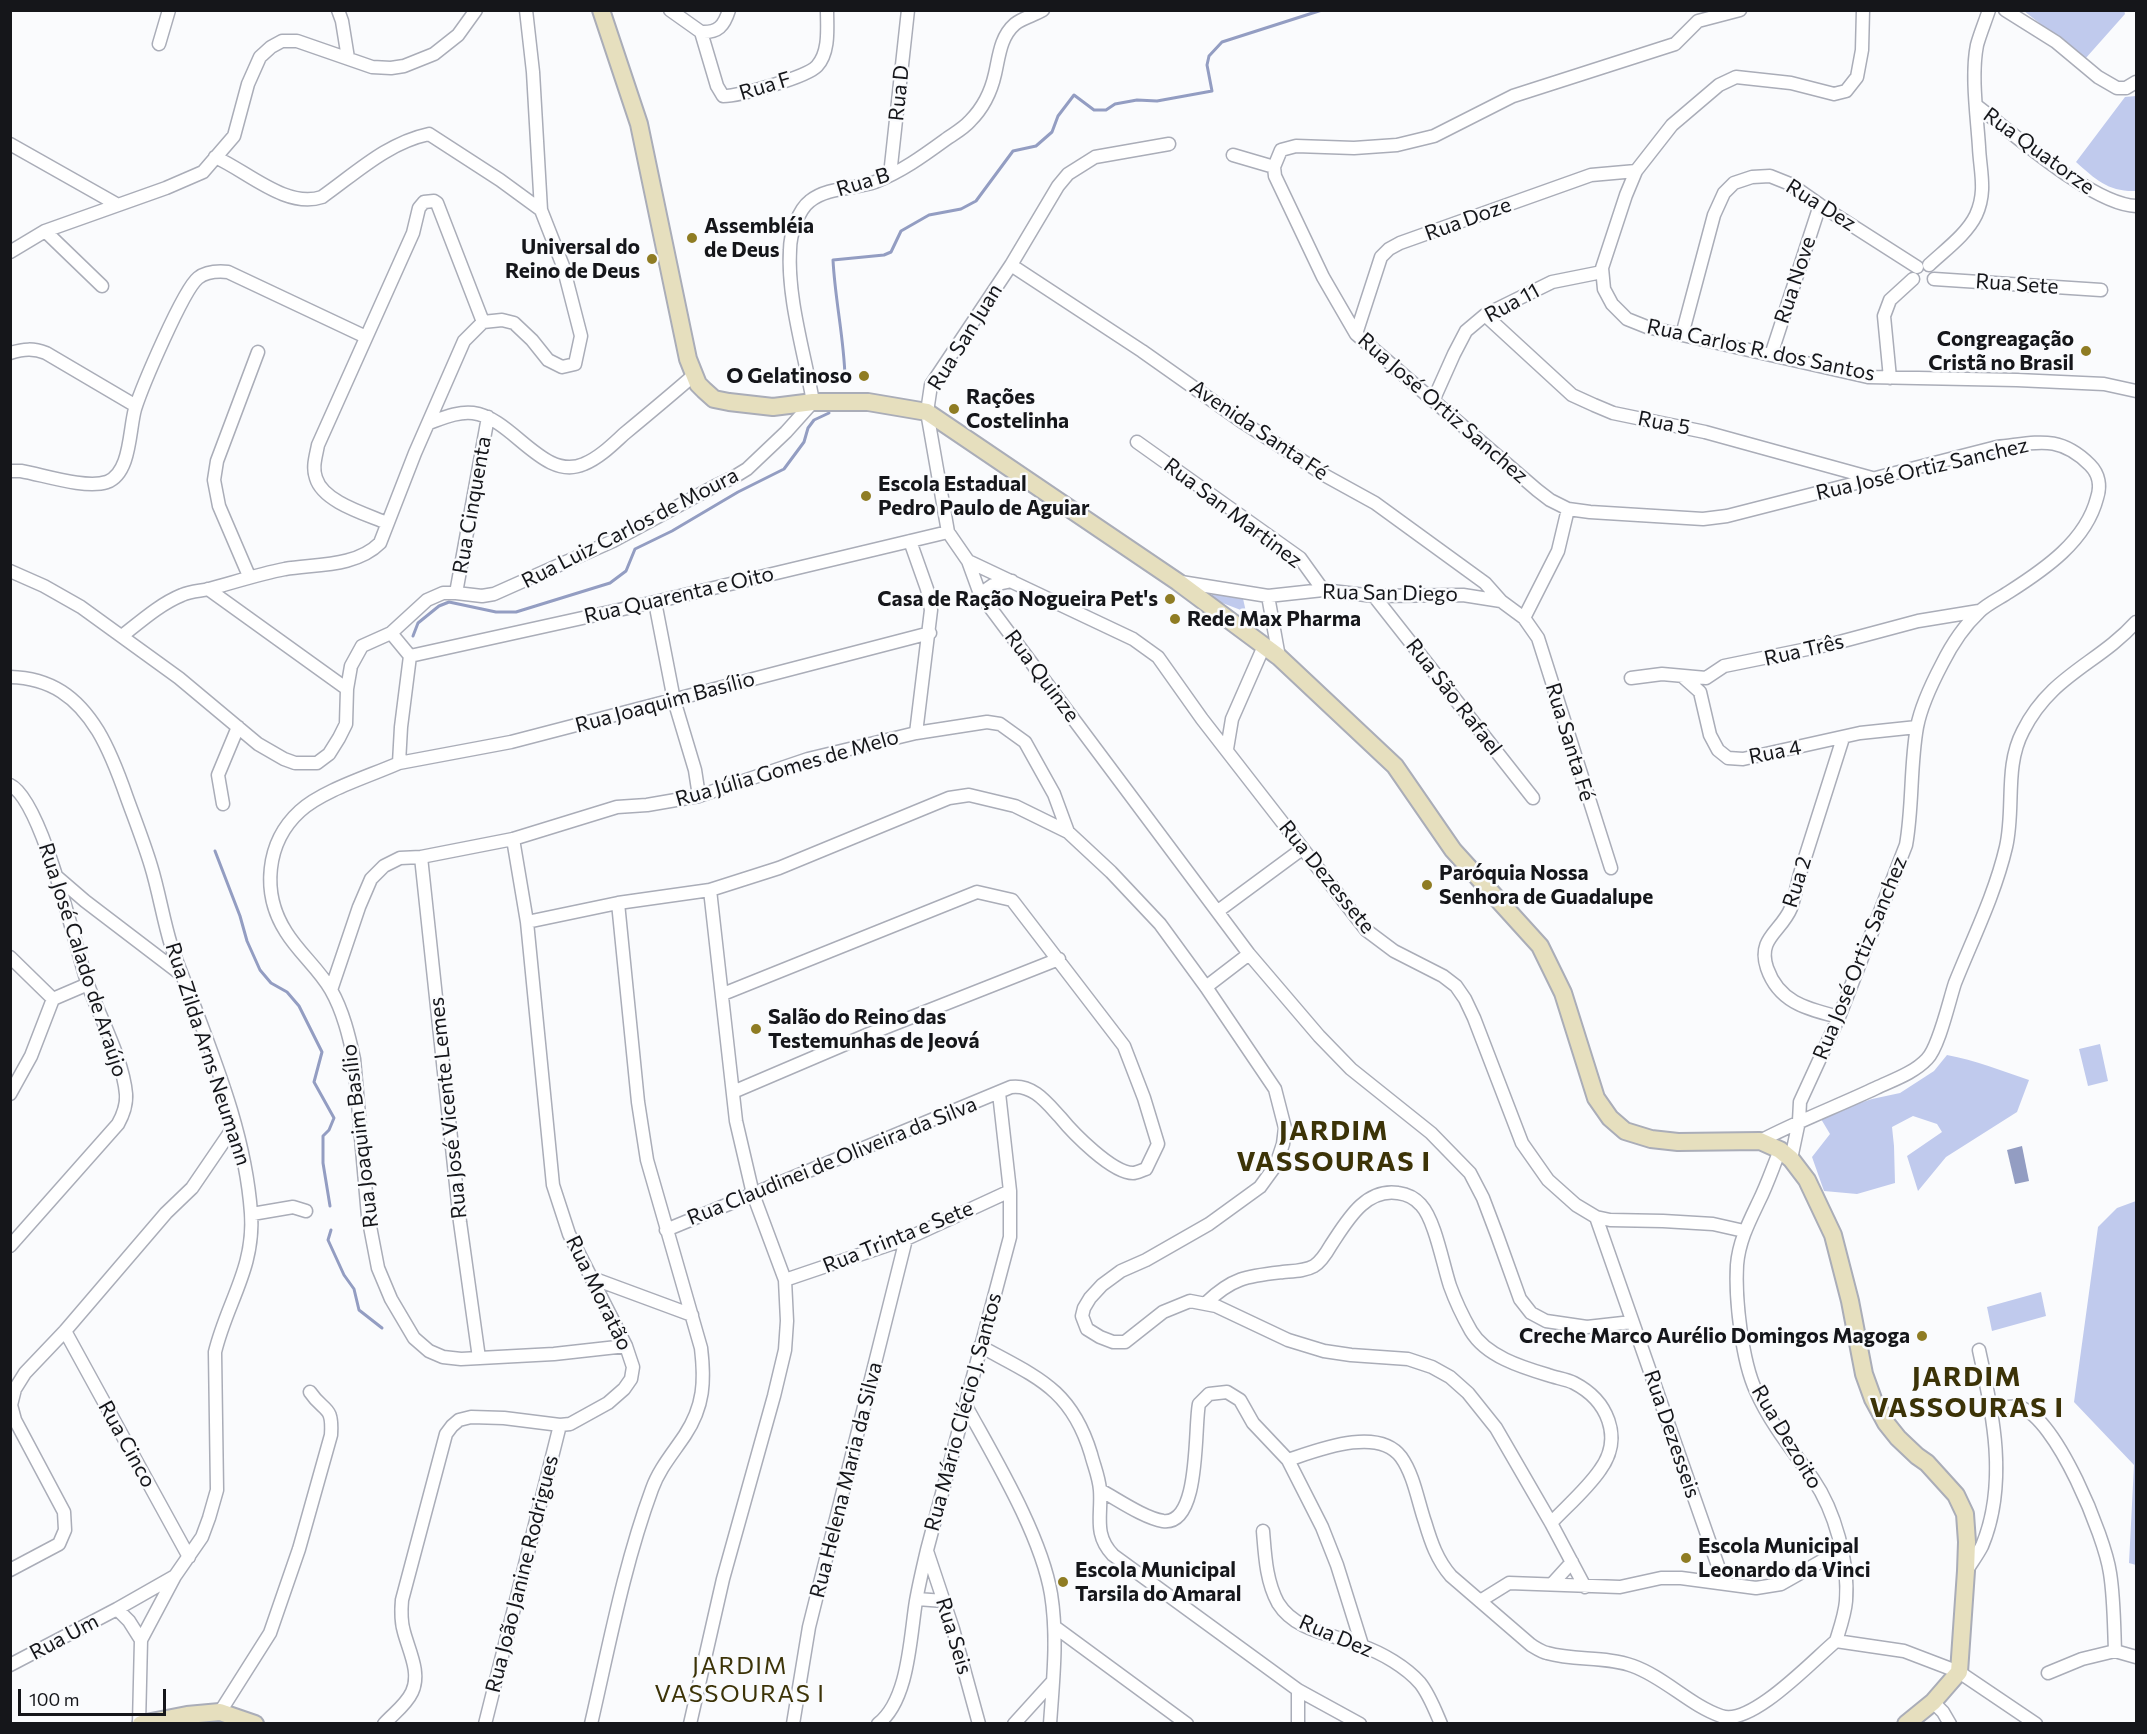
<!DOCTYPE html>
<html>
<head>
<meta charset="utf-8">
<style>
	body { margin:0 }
	#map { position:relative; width:2147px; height:1734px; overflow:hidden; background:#fafbfd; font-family:Commissioner,sans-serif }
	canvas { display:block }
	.frame { position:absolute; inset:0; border:12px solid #15161a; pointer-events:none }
	.scale { position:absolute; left:18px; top:1689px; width:148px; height:27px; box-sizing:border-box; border:3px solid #15161a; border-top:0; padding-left:8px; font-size:18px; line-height:21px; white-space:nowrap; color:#15161a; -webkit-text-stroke:4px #fafbfd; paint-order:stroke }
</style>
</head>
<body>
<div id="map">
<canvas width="2147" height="1734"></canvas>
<div class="frame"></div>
<div class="scale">100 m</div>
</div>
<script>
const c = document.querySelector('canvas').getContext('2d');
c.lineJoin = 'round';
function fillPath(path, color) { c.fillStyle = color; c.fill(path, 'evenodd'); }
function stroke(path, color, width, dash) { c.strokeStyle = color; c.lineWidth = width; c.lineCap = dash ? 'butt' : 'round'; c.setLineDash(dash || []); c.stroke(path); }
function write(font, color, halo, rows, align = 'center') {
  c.font = font + ' Commissioner,sans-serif'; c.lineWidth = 5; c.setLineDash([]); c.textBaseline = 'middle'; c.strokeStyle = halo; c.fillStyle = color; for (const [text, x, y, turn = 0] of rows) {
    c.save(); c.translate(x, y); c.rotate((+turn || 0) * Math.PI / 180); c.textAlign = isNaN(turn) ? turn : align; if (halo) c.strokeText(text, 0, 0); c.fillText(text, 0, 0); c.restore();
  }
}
fillPath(new Path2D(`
	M2124 10 2125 14 2085 59 2024 11Z
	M2136 96V191C2109 192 2096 180 2076 162L2125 97Z
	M1212 591 1242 594 1246 612 1212 599Z
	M2100 1044 2108 1081 2088 1086 2079 1049Z
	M1947 1055C1975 1060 2002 1071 2029 1080L2017 1112 1946 1157 1918 1191 1907 1156 1942 1132 1937 1124 1913 1116 1892 1127 1894 1146 1895 1183 1857 1194 1824 1191 1812 1157 1830 1134 1821 1119 1844 1108 1872 1099 1900 1093 1934 1071Z
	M2136 1201V1565L2129 1563 2134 1465 2074 1402 2098 1227 2117 1208Z
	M2041 1292 2046 1316 1992 1331 1987 1307Z`), '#c0caed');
fillPath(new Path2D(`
	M2022 1146 2029 1181 2015 1184 2007 1150Z`), '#939dc2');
stroke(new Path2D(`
	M845 377C844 338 835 300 833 260L884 255 891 252 901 231 929 215 961 209 976 201 1013 151 1036 146 1052 132 1058 116 1074 95 1094 110H1106L1115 104 1137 100 1157 101 1212 91 1207 65 1209 56 1222 42 1322 10
	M413 636 418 623 439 606 449 602 496 612H516L610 583 626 571 635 549 672 531 738 492 784 469 804 442 808 428 814 420 829 413
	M215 851 240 916 247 941 260 970 271 983 287 992 299 1006 322 1052 314 1082 334 1118 329 1130 323 1136V1163L330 1206
	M331 1230 328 1240 344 1275 354 1289 359 1310 382 1328`), '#939dc2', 3);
const street = new Path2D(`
	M338 10 342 21 348 58
	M670 10 701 32 717 86 723 96C740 96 807 77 817 66 830 52 827 27 827 10
	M1740 10 1698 21 1675 44 1513 96 1434 136 1397 145 1354 148 1296 146 1281 150 1274 167 1275 176 1323 277 1356 334 1537 490 1550 500 1568 509 1590 512 1703 519 1727 516 1997 447C2037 443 2059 434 2090 465 2099 474 2101 486 2097 498 2086 541 2045 569 2009 592 2000 598 1987 604 1979 612 1964 626 1951 646 1942 664 1932 683 1921 706 1917 727 1910 766 1913 806 1906 845L1839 1017 1800 1102 1799 1121 1791 1159
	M1863 10 1862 50 1857 77 1846 91 1834 94 1791 83 1736 77 1719 85 1672 125 1636 171 1626 195 1602 268 1604 289 1612 304 1627 319 1647 327 1868 377 2017 380 2104 384 2136 391
	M2005 10 2056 42 2098 77 2117 88H2126L2136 82
	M701 32C718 33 724 26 729 10
	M159 44 169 10
	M1977 106C2013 133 2093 205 2136 206
	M10 144 118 205
	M1169 144 1095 157 1068 174 1058 186 1011 265 931 385 927 412 948 532 968 561 980 594 1249 954 1319 1036 1351 1069 1431 1133 1470 1173 1483 1198 1497 1235 1520 1299 1531 1313 1546 1321 1587 1327 1632 1322
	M1233 155 1274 167
	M215 157C247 171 286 209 322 197 356 173 387 143 429 134L500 180 541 210
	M890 175 908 10
	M45 231 102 286
	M10 252 45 231 166 188 203 172 234 136 248 84 260 57 271 47 282 41H297L372 67 391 68 404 66 434 54 458 35 476 10
	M1011 265 1142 351 1244 423 1326 476 1375 503 1485 583 1501 601
	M1929 265C1945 250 1967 234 1976 215 1987 191 1980 171 1979 147 1977 116 1971 75 1977 45 1980 34 1985 22 1989 10
	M1934 279 2101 290
	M1485 315 1572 395 1594 405 1613 413 1705 432 1872 478
	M1356 334 1381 257 1389 249 1400 243 1591 175 1636 171
	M1682 335 1714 215 1724 193 1734 183 1752 177 1770 176 1790 184 1820 205 1917 267
	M10 353C24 349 33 348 46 353L136 406
	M1771 355 1820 205
	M1890 378 1884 316 1890 300 1913 279
	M1433 401 1454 354 1466 331 1485 315 1552 282 1602 272
	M429 423C443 418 459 411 473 413 513 418 543 482 584 464 599 458 612 445 624 434 647 415 671 395 694 375
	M1137 442 1300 558 1323 590
	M10 471H21C44 475 85 489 107 482 131 473 129 430 135 409 142 387 183 290 198 278 207 271 218 271 228 272L366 337
	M387 523C366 514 323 502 316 478 312 467 316 456 318 445L413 233 419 208 424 202 434 201 437 203 483 322
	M910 541 927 589 931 610 916 733
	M968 561 1133 639 1158 657 1202 719 1366 930 1394 951 1443 976 1456 986 1465 999 1474 1018 1522 1143 1548 1180 1576 1205 1596 1217 1610 1220 1663 1221 1713 1224 1744 1231
	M10 571 44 586 81 607 179 678 258 744 284 759 295 763H317L329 754 339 738 346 724 347 689 351 666 362 646 391 633 427 600 443 593H456L482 596 494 594 613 541 715 486 734 477 747 469 786 432 813 402C805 355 787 298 790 250 790 235 798 210 810 201 827 187 855 189 875 182 901 172 923 156 945 140 953 134 963 129 970 121 983 108 991 92 995 74 999 57 1000 37 1015 24 1022 18 1035 15 1043 10
	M249 576 219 506 214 480 217 461 258 352
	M1181 582 1268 596 1323 590 1374 596 1463 595 1501 601 1524 618 1538 638 1611 868
	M208 589 347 689
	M456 593 488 417
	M980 594 993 585 1012 581
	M1268 596 1279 657
	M1374 596 1533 798
	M655 602 674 700 695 770 699 796
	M1524 618 1558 551 1568 509
	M391 633 410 656
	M122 636C141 621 160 604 182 595 191 591 201 591 209 589 235 582 259 574 285 569 316 564 356 567 380 543L415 453 464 341 483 322 502 320 514 323 532 340 548 360 562 367 575 364 581 336 563 266 541 210 533 72 526 10
	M410 656 401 727 399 763C370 776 323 790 300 811 266 842 261 893 286 932 299 953 319 969 331 990 343 1011 349 1036 354 1059L368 1216 378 1268 391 1299 414 1338 429 1351 443 1357 461 1359 554 1354 626 1346
	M410 656 655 602 948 532
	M1682 676 1700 692 1710 735 1718 750 1728 758 1743 759 1860 733 1917 727
	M10 677C51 678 77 697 98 731 110 751 119 775 127 798 135 820 144 843 151 866 159 892 163 919 171 945 178 966 187 987 195 1008 220 1074 246 1142 251 1213 255 1268 227 1302 215 1352L217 1490 209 1518 202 1537 175 1576 141 1640 139 1724
	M1631 678 1662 674 1706 678 1724 666 1832 644 1918 621 1979 611
	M1227 749 1232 719 1264 646
	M399 763 511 742 930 633
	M10 785C42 800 75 945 87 982 99 1016 123 1059 126 1094 127 1106 123 1115 118 1124L10 1246
	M223 804 218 775 238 727
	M421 857 460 1222 479 1358
	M56 876 85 901 182 975
	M1218 911 1302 849
	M527 922 618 903 710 890 779 868 949 798 969 795 1015 806 1068 832
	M10 957 53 999
	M1206 987 1249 954
	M331 990 359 907 371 879 384 866 400 858 421 857 513 839 617 807 647 805 699 796 808 759 916 733 987 722 1000 724 1025 742 1054 794 1068 832 1111 872 1160 924 1206 987 1275 1089 1285 1128 1283 1144 1276 1165 1260 1187 1209 1224 1146 1260 1121 1271 1102 1285 1090 1298 1084 1308 1082 1316 1087 1329 1100 1337 1113 1342H1125L1163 1312 1190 1301 1216 1306 1288 1340 1324 1351 1351 1355 1408 1359 1432 1367 1450 1377 1468 1393 1496 1428 1551 1523 1585 1587
	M1839 1017C1808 1009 1779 1003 1767 968 1757 938 1781 932 1791 908 1796 894 1798 878 1803 864 1816 822 1830 780 1843 738
	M733 1092 869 1034 1059 959
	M10 1094 31 1056 53 999 88 984
	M1760 1141C1798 1121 1838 1106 1876 1088 1893 1080 1914 1073 1927 1059 1939 1047 1949 1001 1955 983 1973 938 1995 894 2006 847 2015 808 2004 767 2023 731 2051 675 2098 664 2136 622
	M1780 1150C1773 1167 1767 1185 1759 1201 1749 1222 1739 1241 1737 1265 1735 1299 1742 1361 1756 1391 1770 1423 1793 1451 1813 1479 1835 1511 1849 1562 1846 1601 1845 1614 1840 1628 1836 1641
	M252 1214 293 1207 306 1211
	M1596 1217 1724 1583
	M666 1230 1011 1087C1033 1084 1047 1103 1060 1117 1073 1133 1112 1173 1133 1173 1137 1173 1142 1170 1146 1169L1158 1144 1144 1098 1124 1046 1012 900 977 892 723 994
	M592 1278 692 1315
	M785 1280 906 1239 1010 1191
	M1206 1303C1233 1277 1248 1276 1283 1272 1294 1271 1305 1271 1314 1266 1322 1261 1327 1252 1331 1245 1347 1221 1365 1188 1398 1193 1406 1194 1415 1198 1421 1205 1435 1220 1443 1265 1450 1286 1455 1300 1463 1317 1471 1331 1486 1356 1521 1367 1548 1375 1556 1378 1566 1379 1574 1383 1607 1400 1624 1437 1600 1470 1587 1489 1567 1506 1551 1523
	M65 1331 189 1557
	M980 1346C1036 1377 1071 1388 1091 1454 1094 1466 1099 1477 1100 1490 1102 1515 1093 1534 1113 1555L1298 1690 1360 1724
	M966 1406C995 1459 1041 1535 1051 1594 1058 1637 1053 1681 1050 1724
	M1992 1410C2000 1409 2011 1405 2019 1407 2056 1416 2105 1537 2110 1573 2114 1598 2114 1625 2115 1651
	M1288 1460C1318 1450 1378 1426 1401 1457 1414 1475 1418 1502 1425 1522 1431 1542 1437 1560 1451 1576L1531 1645C1536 1648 1542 1652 1547 1653 1575 1661 1605 1656 1633 1666 1664 1677 1691 1706 1721 1716 1751 1727 1813 1660 1836 1641
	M1100 1490C1117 1499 1144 1518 1163 1521 1201 1526 1194 1426 1199 1404L1209 1394 1227 1392 1240 1400 1253 1423 1288 1460 1322 1527 1337 1565 1362 1645
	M1263 1531C1265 1555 1266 1581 1278 1603 1296 1632 1333 1634 1362 1646 1382 1653 1406 1667 1420 1683 1429 1694 1435 1710 1441 1724
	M927 1551 953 1629 979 1724
	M10 1570 59 1544 65 1530 64 1512 15 1420 11 1405 15 1389 25 1373 65 1331 166 1213 192 1188 235 1125
	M1967 1570C1972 1562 1978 1554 1982 1546 2008 1484 1993 1413 1979 1350
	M1552 1584 1572 1562
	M917 1599 944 1601
	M1480 1601 1509 1583 1620 1587 1661 1578H1681L1756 1588 1781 1584 1841 1550
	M117 1609 129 1621 141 1640
	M1055 1627 1187 1724
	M1836 1641 1904 1651 1959 1672 2036 1724
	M10 1665 117 1609 175 1576
	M2048 1673 2082 1659 2115 1651 2136 1657
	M1933 1702 1943 1712 1950 1724
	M220 1712 270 1633 299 1549 331 1435C333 1404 324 1413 310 1392
	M384 1724C394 1713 406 1705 412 1692 421 1673 409 1651 404 1632 401 1622 401 1611 402 1600L446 1434 452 1426 459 1420 471 1417 504 1418 560 1425 570 1424 608 1403 624 1389 631 1379 633 1367 626 1346 569 1234 553 1185 527 922 513 839
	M485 1724 560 1425
	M591 1724C609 1646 624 1565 652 1489 659 1469 673 1453 685 1435 704 1406 705 1381 701 1348L647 1160 638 1102 618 903
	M690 1724 723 1579 774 1396 785 1350 787 1321 785 1280 753 1194 736 1121 710 890
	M793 1724 809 1627 906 1239
	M878 1724C909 1700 910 1637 916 1601 919 1584 923 1567 927 1550L1010 1237V1191L999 1093
	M1014 1724 1053 1681
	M1298 1724V1690`);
const secondary = new Path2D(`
	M601 10 639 124 688 359 698 384 704 390 714 399 729 402 773 407 813 402H868L927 412 1178 582 1279 657 1395 766 1453 850 1540 946 1563 993 1596 1098 1610 1118 1625 1131 1651 1139 1678 1142 1760 1141 1780 1150 1791 1159 1807 1180 1833 1235 1850 1301 1864 1374 1873 1399 1886 1423 1898 1438 1917 1456 1927 1463 1956 1495 1965 1514 1967 1542 1966 1571 1959 1672 1933 1702 1906 1724
	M141 1724 187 1715 220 1712 255 1724`);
stroke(street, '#aaadb8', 15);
stroke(secondary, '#aaadb8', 20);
stroke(street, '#fff', 12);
stroke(secondary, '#e6dfbe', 16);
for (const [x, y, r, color] of [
	[692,238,6,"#8f7c23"],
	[652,259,6,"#8f7c23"],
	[2086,351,6,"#8f7c23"],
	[864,376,6,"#8f7c23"],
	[954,409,6,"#8f7c23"],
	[866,496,6,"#8f7c23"],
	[1170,599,6,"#8f7c23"],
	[1175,619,6,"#8f7c23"],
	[1427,885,6,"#8f7c23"],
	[756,1029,6,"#8f7c23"],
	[1922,1336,6,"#8f7c23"],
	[1686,1558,6,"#8f7c23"],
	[1063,1582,6,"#8f7c23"]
]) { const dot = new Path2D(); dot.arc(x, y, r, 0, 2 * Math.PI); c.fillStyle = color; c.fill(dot); stroke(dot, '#fafbfd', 2); }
write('21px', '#15161a', '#fafbfd', [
	["Rua F",765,86,-17],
	["Rua D",899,93,-84],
	["Rua Quatorze",2039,151,36],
	["Rua B",863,182,-17],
	["Rua Dez",1821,205,32],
	["Rua Doze",1468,219,-20],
	["Rua Nove",1795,280,-72],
	["Rua Sete",2017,284,4],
	["Rua 11",1512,303,-28],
	["Rua San Juan",965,337,-58],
	["Rua Carlos R. dos Santos",1761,350,12],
	["Rua José Ortiz Sanchez",1443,408,41],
	["Rua 5",1664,423,11],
	["Avenida Santa Fé",1259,430,34],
	["Rua José Ortiz Sanchez",1922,469,-13],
	["Rua Cinquenta",472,505,-80],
	["Rua San Martinez",1233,513,37],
	["Rua Luiz Carlos de Moura",630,528,-27],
	["Rua San Diego",1390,593,1],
	["Rua Quarenta e Oito",679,595,-13],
	["Rua Três",1804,650,-13],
	["Rua Quinze",1042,676,53],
	["Rua São Rafael",1454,697,52],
	["Rua Joaquim Basílio",665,702,-15],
	["Rua Santa Fé",1570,742,73],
	["Rua 4",1775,752,-11],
	["Rua Júlia Gomes de Melo",787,768,-16],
	["Rua Dezessete",1327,877,51],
	["Rua 2",1797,882,-73],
	["Rua José Ortiz Sanchez",1860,958,-68],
	["Rua José Calado de Araújo",83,960,72],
	["Rua Zilda Arns Neumann",208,1054,72],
	["Rua José Vicente Lemes",448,1108,-96],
	["Rua Joaquim Basílio",360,1136,-97],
	["Rua Claudinei de Oliveira da Silva",832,1161,-22],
	["Rua Trinta e Sete",898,1237,-22],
	["Rua Moratão",599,1293,64],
	["Rua Mário Clécio J. Santos",963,1412,-75],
	["Rua Dezesseis",1672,1434,71],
	["Rua Dezoito",1787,1437,59],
	["Rua Cinco",127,1444,61],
	["Rua Helena Maria da Silva",846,1480,-76],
	["Rua João Janine Rodrigues",522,1574,-76],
	["Rua Seis",954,1636,73],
	["Rua Dez",1336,1636,23],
	["Rua Um",64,1637,-28]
]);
write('bold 21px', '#15161a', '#fafbfd', [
	["Assembléia",704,226],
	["de Deus",704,250],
	["Universal do",640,247,"right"],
	["Reino de Deus",640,271,"right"],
	["Congreagação",2074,339,"right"],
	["Cristã no Brasil",2074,363,"right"],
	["O Gelatinoso",852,376,"right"],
	["Rações",966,397],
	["Costelinha",966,421],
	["Escola Estadual",878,484],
	["Pedro Paulo de Aguiar",878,508],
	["Casa de Ração Nogueira Pet's",1158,599,"right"],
	["Rede Max Pharma",1187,619],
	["Paróquia Nossa",1439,873],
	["Senhora de Guadalupe",1439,897],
	["Salão do Reino das",768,1017],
	["Testemunhas de Jeová",768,1041],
	["Creche Marco Aurélio Domingos Magoga",1910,1336,"right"],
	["Escola Municipal",1698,1546],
	["Leonardo da Vinci",1698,1570],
	["Escola Municipal",1075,1570],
	["Tarsila do Amaral",1075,1594]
], 'left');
c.letterSpacing = '1.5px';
write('24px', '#3c3307', '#fafbfd', [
	["JARDIM",740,1666],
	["VASSOURAS I",740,1694]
]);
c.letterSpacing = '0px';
c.letterSpacing = '1.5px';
write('bold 27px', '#3c3307', '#fafbfd', [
	["JARDIM",1334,1131],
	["VASSOURAS I",1334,1162],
	["JARDIM",1967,1377],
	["VASSOURAS I",1967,1408]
]);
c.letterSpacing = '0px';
</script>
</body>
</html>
